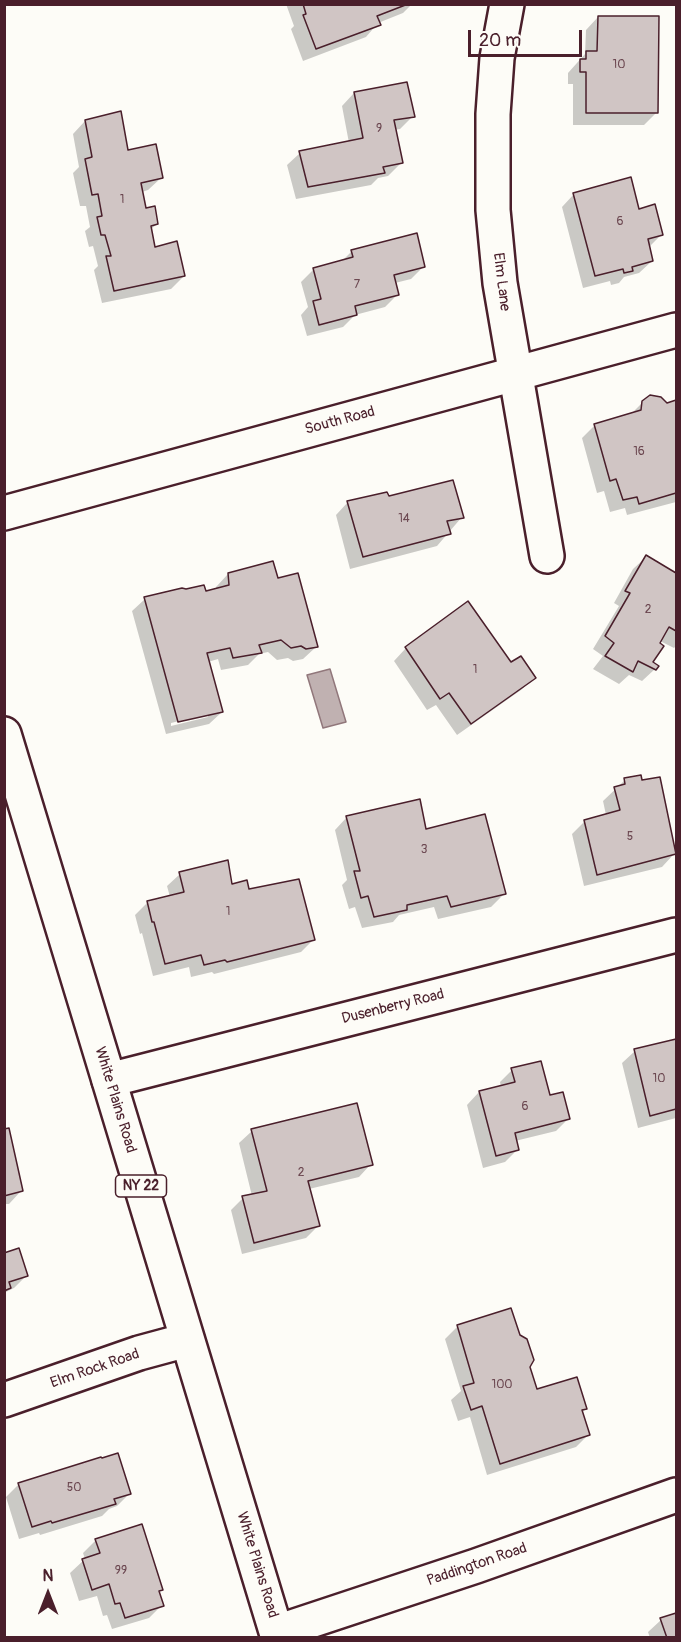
<!DOCTYPE html>
<html>
<head>
<meta charset="utf-8">
<style>
	body { margin:0 }
	#map { position:relative; width:681px; height:1642px; overflow:hidden; background:#fdfcf7; font-family:Pangolin,sans-serif }
	canvas { display:block }
	.frame { position:absolute; inset:0; border:6px solid #4a1f2b; pointer-events:none }
	.north { position:absolute; left:18px; top:1564px; width:60px; height:60px; -webkit-text-stroke:4px #fdfcf7; paint-order:stroke; rotate:0deg; font-size:16px; font-weight:700; line-height:24px; text-align:center; color:#4a1f2b }
	.north::after { content:''; display:block; margin:auto; width:21px; height:27px; background:#4a1f2b; clip-path:polygon(50% 0,100% 100%,50% 72%,0 100%) }
	.scale { position:absolute; left:468px; top:30px; width:114px; height:27px; box-sizing:border-box; border:3px solid #4a1f2b; border-top:0; padding-left:8px; font-size:18px; line-height:21px; white-space:nowrap; color:#4a1f2b; -webkit-text-stroke:4px #fdfcf7; paint-order:stroke }
</style>
</head>
<body>
<div id="map">
<canvas width="681" height="1642"></canvas>
<div class="frame"></div>
<div class="north">N</div>
<div class="scale">20 m</div>
</div>
<script>
const c = document.querySelector('canvas').getContext('2d');
c.lineJoin = 'round';
function fillPath(path, color) { c.fillStyle = color; c.fill(path, 'evenodd'); }
function stroke(path, color, width, dash) { c.strokeStyle = color; c.lineWidth = width; c.lineCap = dash ? 'butt' : 'round'; c.setLineDash(dash || []); c.stroke(path); }
function write(font, color, halo, rows, align = 'center') {
  c.font = font + ' Pangolin,sans-serif'; c.lineWidth = 4.5; c.setLineDash([]); c.textBaseline = 'middle'; c.strokeStyle = halo; c.fillStyle = color; for (const [text, x, y, turn = 0] of rows) {
    c.save(); c.translate(x, y); c.rotate((+turn || 0) * Math.PI / 180); c.textAlign = isNaN(turn) ? turn : align; if (halo) c.strokeText(text, 0, 0); c.fillText(text, 0, 0); c.restore();
  }
}
const water = new Path2D(`
	M330 669 346 722 323 728 307 675Z`);
fillPath(water, '#c0b1b1');
stroke(water, '#91777b', 1.5);
fillPath(new Path2D(`
	M286 4H412L403 13 378 23 366 37 303 61 291 29 294 26Z
	M598 17 657 112 644 125H573V84H568V73L585 54 586 30Z
	M354 93 413 116 400 129 394 130 401 163 388 176 378 178 371 185 296 199 287 165 300 153 349 143 342 106Z
	M85 121 161 178 148 190 142 192 145 210 157 224 150 230 154 248 184 276 171 289 102 303 94 270 98 266 93 246 89 247 85 231 90 227 86 206H80L73 173 79 167 73 134Z
	M574 194 638 210 661 235 648 248 652 261 639 273 624 277 619 283 611 285 610 281 583 288 562 207Z
	M352 251 424 266 411 279 395 283 398 294 385 307 355 315 343 327 307 336 301 315 308 307 301 282 314 269 342 261Z
	M643 402 667 404 676 402V502L627 515 625 508 610 512 604 491 597 493 582 438 595 425 630 415Z
	M388 498 462 517 437 546 350 569 336 515 348 502Z
	M646 557 676 574V646L674 648 660 641 651 663 655 669 642 681 629 675 619 684 593 669 603 656 593 649 619 606 614 603 633 569Z
	M228 574 277 580 316 647 303 659 293 661 288 658 277 660 268 652 259 654 248 665 221 670 218 659 208 662 222 712 209 724 166 734 132 611 145 599 216 590V587ZM208 714V717L171 726V723Z
	M406 648 511 664 534 678 521 690 457 735 436 705 427 710 394 661Z
	M625 780 674 854 662 867 584 886 572 834 585 821 606 815 603 801Z
	M347 817 425 831 504 894 491 907 438 919 434 907 399 915 393 922 362 928 355 907 349 909 342 885 347 880 335 830Z
	M180 874 248 891 313 940 301 952 214 974 212 972 191 977 189 967 153 976 142 933 140 934 135 915 147 903 170 897 167 886Z
	M676 1040V1118L638 1128 622 1063 635 1051Z
	M512 1070 549 1097 568 1119 556 1131 515 1141 517 1150 505 1162 483 1168 467 1105 479 1092 501 1087 500 1082Z
	M4 1130 21 1191 9 1204H4Z
	M252 1131 371 1164 359 1177 309 1189 318 1226 306 1238 242 1254 231 1210 243 1198 252 1196 239 1143Z
	M4 1254 27 1275 14 1288 4 1293Z
	M510 1310 536 1391 586 1409 581 1413 588 1435 576 1447 487 1475 470 1417 458 1421 451 1400 461 1391 445 1339 457 1327Z
	M19 1484 129 1494 117 1506 109 1509 102 1516 40 1535 39 1533 19 1539 6 1497Z
	M96 1540 161 1589 158 1593 162 1605 149 1618 112 1629 107 1615 103 1616 97 1596 79 1601 70 1573 85 1559 83 1553Z
	M676 1614V1638H650L648 1632 661 1620Z`), '#0003');
const building = new Path2D(`
	M303 4H408L377 16 381 25 316 49 303 15 306 14Z
	M598 16H659L658 113H586V72H580V59H586V51H597Z
	M407 82 415 117 394 120 403 163 383 167 385 173 308 187 299 151 363 138 354 92Z
	M121 111 128 150 156 144 163 178 141 183 146 208 155 206 158 224 151 226 155 247 177 241 185 276 114 291 106 256H111L105 235H101L97 217 102 216 98 194 92 195 85 159 92 157 85 120Z
	M631 177 639 209 655 204 663 235 648 239 653 261 632 267 633 271 624 273 623 269 595 276 573 193Z
	M417 233 425 267 394 275 399 295 355 306 357 315 319 325 313 301 321 299 313 268 353 257 351 250Z
	M650 395 661 397 667 403 676 400V493L639 504 637 497 623 500 616 479 610 481 594 424 641 410 642 401Z
	M453 480 464 518 447 521 451 534 363 557 347 501 387 492 389 496Z
	M646 555 676 573V631L669 627 660 643 664 646 653 662 659 666 656 670 638 661 633 672 605 656 614 643 605 636 630 593 625 591Z
	M273 561 278 578 298 573 318 647 306 649 301 646 291 648 281 640 259 645 262 653 233 658 230 648 207 653 223 712 178 722 144 597 182 588 186 589 204 585 206 591 229 585 228 573Z
	M468 601 511 662 521 656 536 678 471 724 449 693 440 699 405 647Z
	M641 775 642 780 660 777 676 854 597 875 584 820 620 810 614 787 625 784 624 778Z
	M420 799 426 829 485 814 506 894 451 907 447 896 407 905V910L374 917 368 896 361 898 354 871H360L346 816Z
	M228 860 232 884 247 880 249 889 299 879 315 940 227 962 225 960 204 965 201 955 165 964 154 922H152L147 901 184 892 179 872Z
	M676 1039V1109L650 1116 634 1049Z
	M541 1061 550 1095 563 1092 570 1119 515 1133 519 1150 496 1156 479 1091 515 1082 511 1068Z
	M357 1103 373 1165 308 1181 320 1226 254 1243 242 1196 267 1191 251 1129Z
	M9 1128 23 1191 4 1196V1129Z
	M19 1248 28 1276 9 1282 11 1288 4 1291V1253Z
	M511 1308 520 1335 527 1339 534 1360 530 1367 537 1389 577 1377 587 1409 582 1410 590 1435 500 1464 482 1406 471 1410 463 1386 474 1383 457 1325Z
	M118 1453 131 1494 114 1499 116 1504 52 1523 51 1521 32 1527 18 1483 101 1457 102 1458Z
	M142 1524 163 1590 159 1591 164 1606 125 1618 120 1603 115 1604 109 1584 92 1590 82 1559 100 1553 95 1539Z
	M676 1613V1638H667L660 1618Z`);
fillPath(building, '#d0c5c4');
stroke(building, '#4a1f2b', 1.5);
const minor = new Path2D(`
	M507 4 497 58 493 114V210L500 283 547 556
	M4 513 676 330
	M109 1080 676 935
	M4 1400 139 1353 187 1340
	M277 1632 476 1566 676 1495`);
const primary = new Path2D(`
	M4 734 278 1638`);
stroke(minor, '#4a1f2b', 38);
stroke(primary, '#4a1f2b', 38);
stroke(minor, '#fdfcf7', 33);
stroke(primary, '#fdfcf7', 33);
write('12px', '#6c4851', null, [
	["10",619,65],
	["9",379,129],
	["1",122,200],
	["6",620,222],
	["7",357,285],
	["16",639,452],
	["14",404,519],
	["2",648,610],
	["1",475,670],
	["5",630,837],
	["3",424,850],
	["1",228,912],
	["10",659,1079],
	["6",525,1107],
	["2",301,1173],
	["100",502,1385],
	["50",74,1488],
	["99",121,1571]
]);
for (const [x, y, w] of [
	[141,1186,51]
]) { const box = new Path2D(); box.roundRect(x - w / 2, y - 11, w, 22, 4.5); c.fillStyle = '#fdfcf7'; c.fill(box); stroke(box, '#4a1f2b', 1.5); }
write('bold 14px', '#4a1f2b', null, [
	["NY 22",141,1186]
]);
write('15px', '#4a1f2b', '#fdfcf7', [
	["Elm Lane",501,282,83],
	["South Road",340,421,-15],
	["Dusenberry Road",393,1007,-14],
	["White Plains Road",115,1100,73],
	["Elm Rock Road",95,1369,-19],
	["White Plains Road",257,1565,73],
	["Paddington Road",477,1565,-19]
]);
</script>
</body>
</html>
